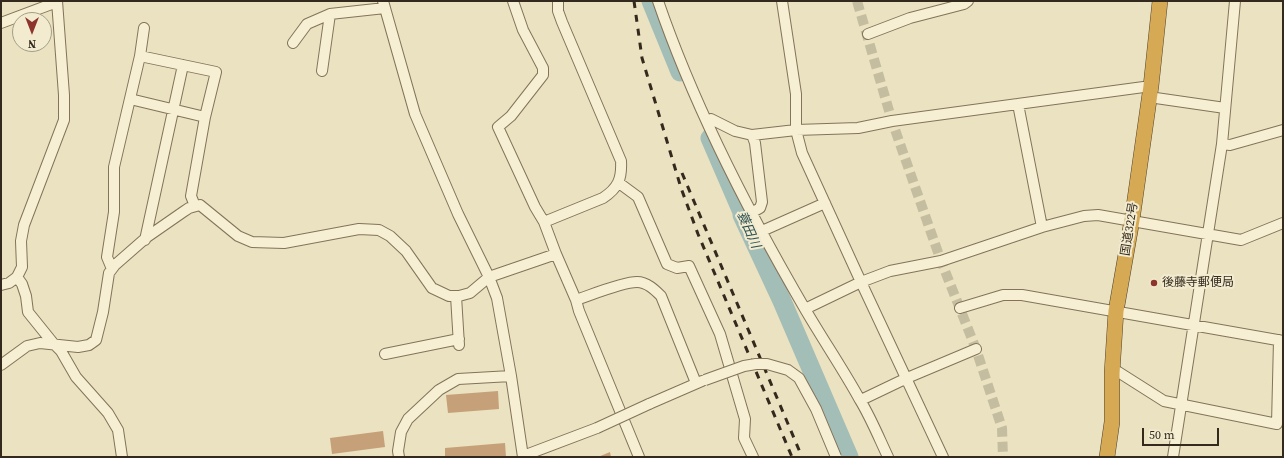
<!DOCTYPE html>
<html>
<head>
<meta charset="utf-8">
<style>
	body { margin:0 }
	#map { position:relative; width:1284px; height:458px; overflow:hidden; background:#eae2c0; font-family:"Source Serif 4",serif }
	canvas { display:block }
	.frame { position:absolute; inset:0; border:2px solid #33291d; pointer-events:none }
	.north { position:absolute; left:12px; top:12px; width:40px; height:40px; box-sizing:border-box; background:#f2ebcf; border:1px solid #a69d88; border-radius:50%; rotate:180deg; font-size:11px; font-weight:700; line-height:16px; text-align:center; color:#33291d }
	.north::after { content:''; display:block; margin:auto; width:14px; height:18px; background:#8d352d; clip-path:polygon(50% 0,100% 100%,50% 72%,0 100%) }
	.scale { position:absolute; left:1142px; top:428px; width:77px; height:18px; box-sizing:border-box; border:2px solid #33291d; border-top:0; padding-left:5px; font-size:12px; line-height:14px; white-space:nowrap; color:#33291d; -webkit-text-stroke:3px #f2ebcf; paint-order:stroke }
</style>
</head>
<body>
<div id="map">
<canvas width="1284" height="458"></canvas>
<div class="frame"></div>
<div class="north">N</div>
<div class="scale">50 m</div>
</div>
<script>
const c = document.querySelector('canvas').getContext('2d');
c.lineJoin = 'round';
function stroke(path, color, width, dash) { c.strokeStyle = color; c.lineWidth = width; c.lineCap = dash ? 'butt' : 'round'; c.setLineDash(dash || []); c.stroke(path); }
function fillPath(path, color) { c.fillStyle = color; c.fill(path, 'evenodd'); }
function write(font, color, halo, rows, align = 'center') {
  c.font = font + ' "Source Serif 4","Noto Sans JP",serif'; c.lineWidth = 4; c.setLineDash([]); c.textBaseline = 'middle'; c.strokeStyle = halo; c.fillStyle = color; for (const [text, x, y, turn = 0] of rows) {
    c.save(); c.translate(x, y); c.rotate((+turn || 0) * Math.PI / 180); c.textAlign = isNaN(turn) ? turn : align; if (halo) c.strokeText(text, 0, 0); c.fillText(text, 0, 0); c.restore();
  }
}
stroke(new Path2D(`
	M651 1 680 72
	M710 138 742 212V215L782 301 849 457`), '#a3bdb7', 19);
fillPath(new Path2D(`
	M498 391 499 409 448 413 446 395Z
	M383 431 385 447 332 454 330 438Z
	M505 443 506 457H445V448Z
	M610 452 611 457H598Z`), '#c6a078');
stroke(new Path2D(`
	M857 1 892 121 941 261 976 349 1002 428 1003 457`), '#c5bd9f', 10, [10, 5]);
const minor = new Path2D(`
	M383 1 415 114 458 214 489 277 497 298 511 376 523 457
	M513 1 523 30 543 68V75L511 116 498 127 535 207 544 222
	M558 1V11L562 22 621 161C622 179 618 188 603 198L544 222 556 254 576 300C591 295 622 282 637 282 647 282 655 290 661 296L696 383
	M658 1C694 106 749 213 805 309 823 340 843 369 860 400 871 418 879 438 888 457
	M782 1 796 94V130L802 153 861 282 943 457
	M1 23 57 2
	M868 34 910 18 964 4 968 1
	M293 43 307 24 330 14 385 8
	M140 56 144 28
	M322 71 330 14
	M1149 97 1225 108
	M130 99 205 117
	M1018 104 1042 227
	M707 120 711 119 735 131 752 135 796 130 858 128 892 121 1151 86
	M1222 144 1230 145 1283 130
	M619 183 638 197 667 264 677 268 689 266 720 334 745 419 744 438 753 457
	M751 213 760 208 762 202 755 143 752 135
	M762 231 825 203
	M145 240 183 65
	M112 269 107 257 114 212V167L140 56 216 72 205 117 191 196 195 206
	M17 277 22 284 26 296 28 312 53 343 61 351 76 377 108 413 118 430 122 457
	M1 285 9 283 17 277 22 267 21 241 24 225 64 120V95L57 1
	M456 296 459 345
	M576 300 579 311 639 457
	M960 308 1003 295H1022L1283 341
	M805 309 861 282 890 271 941 261 1042 227 1084 216 1098 215 1241 240 1283 223
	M385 354 459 339
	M1 365 27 346 40 343 78 347 89 345 96 340 103 312 109 273 115 265 147 237 183 212 189 208 200 205 238 236 252 242 284 243 359 229 379 230 390 236 406 251 432 288 449 296H459L470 293 489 277 556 254
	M1112 368 1164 401 1277 424 1279 340
	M861 400 907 378 976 349
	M649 404 702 381
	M523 456 597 428
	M399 457 398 451 401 432 408 419 439 390 458 379 511 376
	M1173 457 1222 144 1235 1`);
const highway = new Path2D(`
	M1107 457 1112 422V373L1116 311 1132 220 1151 86 1160 1`);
stroke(minor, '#827359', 12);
stroke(highway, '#50412e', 16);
stroke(minor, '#f6efd3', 10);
stroke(highway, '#d6a955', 15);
stroke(new Path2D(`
	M634 1 642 58 681 188 698 234 792 457
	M682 173 802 457`), '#33291d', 3, [7, 7]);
const minorBridge = new Path2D(`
	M705 380 744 366 756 364H767L788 370 799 378 816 409 836 457
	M597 428 649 404`);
stroke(minorBridge, '#827359', 12, []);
stroke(minorBridge, '#f6efd3', 10);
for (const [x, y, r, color] of [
	[1154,283,4,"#8d352d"]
]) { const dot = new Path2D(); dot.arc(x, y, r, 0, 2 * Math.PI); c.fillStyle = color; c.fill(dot); stroke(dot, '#f2ebcf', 1.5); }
write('12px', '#33291d', '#f2ebcf', [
	["国道322号",1130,229,-81]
]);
write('12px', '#33291d', '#f2ebcf', [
	["後藤寺郵便局",1162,283]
], 'left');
write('italic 13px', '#2d5152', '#f2ebcf', [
	["蓑田川",748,230,66]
]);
</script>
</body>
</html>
